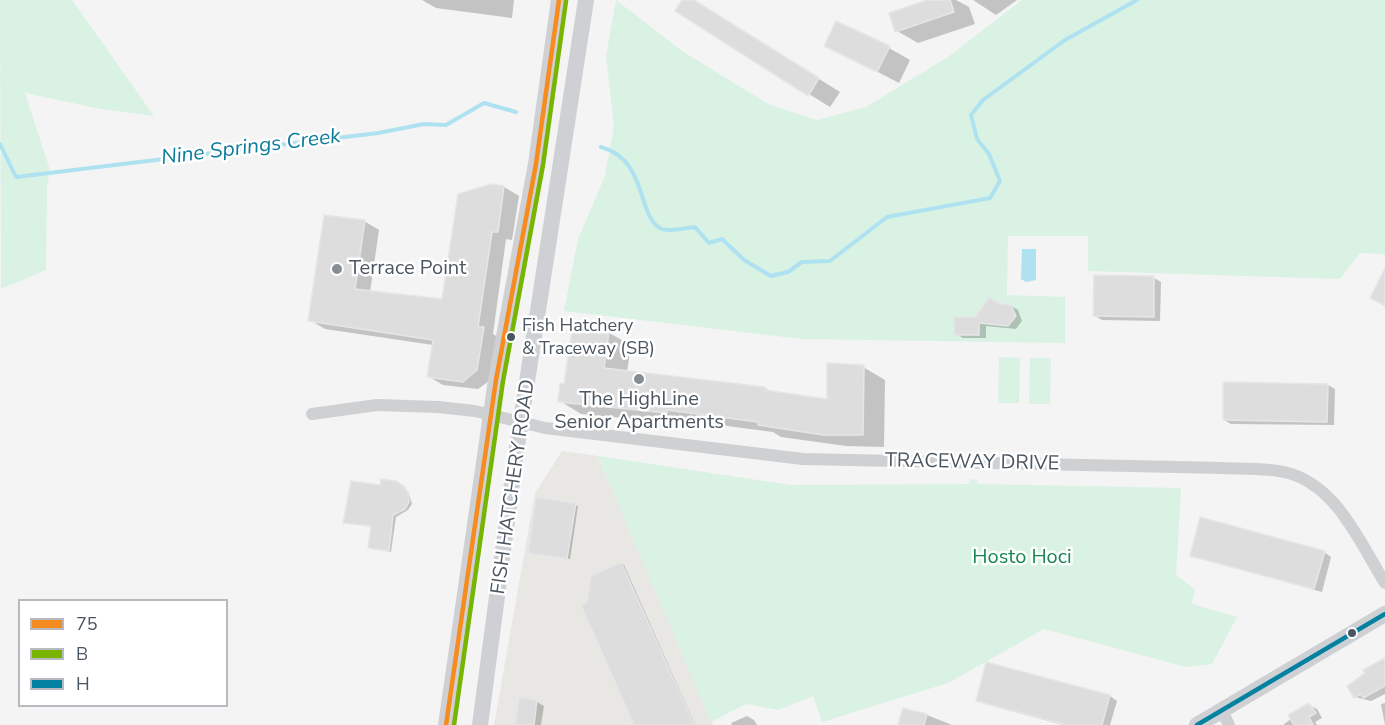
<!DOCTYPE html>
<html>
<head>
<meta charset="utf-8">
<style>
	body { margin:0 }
	#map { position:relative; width:1385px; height:725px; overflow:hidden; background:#f4f4f4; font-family:"Nunito Sans",sans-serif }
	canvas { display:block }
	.legend { position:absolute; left:18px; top:599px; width:210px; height:108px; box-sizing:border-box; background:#fff; border:2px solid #b7bbc0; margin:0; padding:8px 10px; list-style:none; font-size:18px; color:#4a5661 }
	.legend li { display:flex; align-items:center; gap:12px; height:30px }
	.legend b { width:30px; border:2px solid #b7bbc0 }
</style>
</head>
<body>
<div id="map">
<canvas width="1385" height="725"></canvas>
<ul class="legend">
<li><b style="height:8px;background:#f68b1f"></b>75</li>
<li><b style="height:8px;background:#78b500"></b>B</li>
<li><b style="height:8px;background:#0381a1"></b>H</li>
</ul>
</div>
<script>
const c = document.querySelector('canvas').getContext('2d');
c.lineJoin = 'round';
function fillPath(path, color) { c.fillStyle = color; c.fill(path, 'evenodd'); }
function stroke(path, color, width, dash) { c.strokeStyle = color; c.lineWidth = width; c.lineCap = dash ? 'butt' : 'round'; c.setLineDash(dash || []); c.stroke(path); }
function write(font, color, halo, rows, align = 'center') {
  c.font = font + ' "Nunito Sans",sans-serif'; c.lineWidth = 5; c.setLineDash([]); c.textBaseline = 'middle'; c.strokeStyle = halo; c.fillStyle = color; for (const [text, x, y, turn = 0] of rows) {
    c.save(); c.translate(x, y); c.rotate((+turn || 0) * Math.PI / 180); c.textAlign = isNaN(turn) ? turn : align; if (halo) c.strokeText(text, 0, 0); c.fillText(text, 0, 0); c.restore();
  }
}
fillPath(new Path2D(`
	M562 451 598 456 713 725H494L535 493Z`), '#e8e7e3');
fillPath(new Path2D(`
	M0 0H72L154 116 101 109 25 93 50 170 47 186 46 270 1 289Z
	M616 0 682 51 770 105 817 120 866 107 948 57 1022 0H1385V254L1360 253 1340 279 1088 271V236H1008L1007 295 1065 297V343L802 339 564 311 578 239 605 176 614 126 606 56Z
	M999 357 1020 358 1019 403H998Z
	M1030 358H1051L1050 404H1029Z
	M598 456 791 485 969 484 970 479 977 480 978 484 1181 488 1176 575 1195 589 1192 604 1237 617 1212 664 1186 667 1044 629 948 683 822 722 813 696 778 710 746 704 711 722Z`), '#d9f2e3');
fillPath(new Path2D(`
	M1022 249H1036V280L1026 282 1021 279Z`), '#aee2f0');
fillPath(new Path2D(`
	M422 0H514L512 18 436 8Z
	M684 0H691L707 9 840 92 830 107 809 94Z
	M932 0H956L969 7 975 24 918 43 897 31Z
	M973 0H1017L996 15Z
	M826 45 889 48 910 60 899 83Z
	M504 187 519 196 512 240 506 239 493 334 498 337 492 379 478 389 443 385 428 376 433 345 325 329 310 320 364 221 379 230 370 292 443 301Z
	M1154 278 1161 282 1160 321 1102 320 1095 316Z
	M1011 306 1018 310 1022 321 1016 329 986 326V338H963L956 334 976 318Z
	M589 326 598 332 609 333 631 345 627 372 765 388 774 393 828 400 863 367 885 380 884 447 846 446 781 437 773 432 689 421 688 424 581 414 560 401Z
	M1328 385 1335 389 1334 425 1231 424 1224 420Z
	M396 483 408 491 412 504 408 510 396 517 391 552 372 549 369 548 372 527 345 522 381 487Z
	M575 505 578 506 570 559 529 552Z
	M1324 552 1331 557 1322 592 1192 556Z
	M621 563 624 565 695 725H636L589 603Z
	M1385 660V694L1371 701 1355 697Z
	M987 664 1110 696 1117 701 1110 725H1063L985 704 978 700Z
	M537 702 544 706 541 725H517Z
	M1385 703V725L1381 704Z
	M1309 705 1317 709 1322 718 1315 722 1317 725H1283Z
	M927 715 952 725H900Z
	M747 716 754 720 757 725H732L731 723Z`), '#0003');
stroke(new Path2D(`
	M0 144 16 177 378 133 424 124 446 125 484 103 516 112
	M601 147C649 160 636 218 662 229 670 232 685 228 695 227L709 243 722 239 744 260 771 276 788 272 802 262 830 261 887 217 990 198 1000 181 989 154 977 139 971 115 983 100 1065 40 1137 0`), '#aee2f0', 4);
const building = new Path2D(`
	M682 0H694L819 78 808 96 675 11Z
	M927 0H950L954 12 895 32 889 13Z
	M836 21 890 46 877 72 824 46Z
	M491 184 504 186 498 232H492L478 327H484L477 370 463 382 427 377 433 340 308 321 324 215 365 220 355 289 442 299 458 194Z
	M1385 268V306L1370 298Z
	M1094 275 1154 276V317L1093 316Z
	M989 297 998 303 1011 305 1016 316 1008 326 979 323V335H954V317H975Z
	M573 323 590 325 589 329 609 331 604 368 765 387V390L827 399V363L864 365 863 435H823L758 425V422L667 410V413L558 402 560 383 564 384Z
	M1223 382 1328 384 1327 422 1223 420Z
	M381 479 396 481 405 487 408 494 409 502 405 509 393 515 389 551 368 548 371 526 343 523 351 481 380 485Z
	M536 497 576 503 567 559 528 553Z
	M1200 517 1325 551 1314 589 1190 556Z
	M621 562 694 725H634L581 605 587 602 591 576Z
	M1385 658V686L1363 698 1361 694 1354 698 1347 686 1365 673 1363 670Z
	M986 662 1110 695 1102 725H1067L976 701Z
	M519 697 537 700 534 725H515Z
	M1309 703 1316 713 1309 717 1313 725H1294L1288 715Z
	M903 708 927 714 924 725H898Z`);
fillPath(building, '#ddddde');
stroke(building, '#e5e6e7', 1.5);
stroke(new Path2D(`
	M312 414 377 405 438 407 475 411 545 428 803 459 1223 468C1243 469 1265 468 1284 472 1336 483 1360 543 1385 583
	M1222 711 1229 725`), '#ced0d2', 12);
stroke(new Path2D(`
	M446 725 496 380 536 164 559 0
	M480 725 516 453 586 0
	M1197 725 1385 614`), '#ced0d4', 16);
stroke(new Path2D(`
	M446 725 496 380 536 164 559 0`), '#f68b1f', 4.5);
stroke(new Path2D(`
	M454 725 503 381 543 165 566 1`), '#78b500', 4.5);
stroke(new Path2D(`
	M1197 725 1385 614`), '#0381a1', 4.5);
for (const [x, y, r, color] of [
	[337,269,6,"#868d94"],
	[511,337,5,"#4a5661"],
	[639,379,6,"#868d94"],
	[1352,633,5,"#4a5661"]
]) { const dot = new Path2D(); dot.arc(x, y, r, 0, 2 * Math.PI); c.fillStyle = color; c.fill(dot); stroke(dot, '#fff', 2); }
write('18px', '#4a5661', '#fff', [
	["Fish Hatchery",522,327],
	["& Traceway (SB)",522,350]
], 'left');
write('20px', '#4a5661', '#fff', [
	["Terrace Point",349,269],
	["The HighLine",639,400,"center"],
	["Senior Apartments",639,423,"center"]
], 'left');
write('20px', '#4a5661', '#fff', [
	["TRACEWAY DRIVE",972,463,1],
	["FISH HATCHERY ROAD",514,487,-82]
]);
write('20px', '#17864f', '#fff', [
	["Hosto Hoci",1022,558]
]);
write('italic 21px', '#0c7c9b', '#fff', [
	["Nine Springs Creek",251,148,-7]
]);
</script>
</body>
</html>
